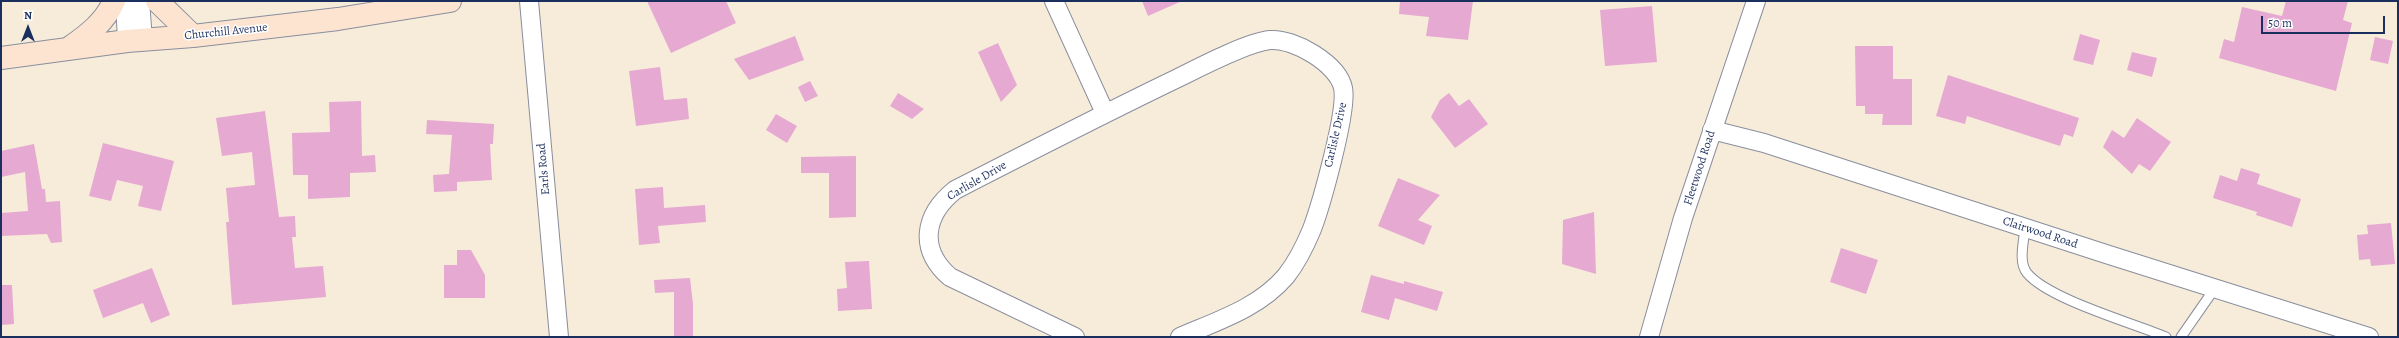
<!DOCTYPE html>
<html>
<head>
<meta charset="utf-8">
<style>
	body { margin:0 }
	#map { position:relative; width:2399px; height:338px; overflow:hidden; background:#f7ecda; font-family:Alegreya,serif }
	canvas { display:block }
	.frame { position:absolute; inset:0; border:2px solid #1b2f5e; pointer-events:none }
	.north { position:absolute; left:8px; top:8px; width:40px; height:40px; -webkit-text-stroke:3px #fff; paint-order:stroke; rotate:0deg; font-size:11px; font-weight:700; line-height:16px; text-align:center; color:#1b2f5e }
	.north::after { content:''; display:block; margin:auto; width:14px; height:18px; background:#1b2f5e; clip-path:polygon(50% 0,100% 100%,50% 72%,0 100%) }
	.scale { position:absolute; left:2261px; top:16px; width:124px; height:18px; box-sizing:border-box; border:2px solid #1b2f5e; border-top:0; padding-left:5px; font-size:12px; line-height:14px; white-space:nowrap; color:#1b2f5e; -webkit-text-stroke:3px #fff; paint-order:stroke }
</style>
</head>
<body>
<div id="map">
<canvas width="2399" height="338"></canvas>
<div class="frame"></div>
<div class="north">N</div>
<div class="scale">50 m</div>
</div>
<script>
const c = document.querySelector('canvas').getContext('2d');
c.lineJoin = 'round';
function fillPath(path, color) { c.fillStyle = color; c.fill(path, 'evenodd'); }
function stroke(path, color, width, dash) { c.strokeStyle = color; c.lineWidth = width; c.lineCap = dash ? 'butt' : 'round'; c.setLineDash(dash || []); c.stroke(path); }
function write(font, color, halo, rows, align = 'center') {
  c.font = font + ' Alegreya,serif'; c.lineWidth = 3; c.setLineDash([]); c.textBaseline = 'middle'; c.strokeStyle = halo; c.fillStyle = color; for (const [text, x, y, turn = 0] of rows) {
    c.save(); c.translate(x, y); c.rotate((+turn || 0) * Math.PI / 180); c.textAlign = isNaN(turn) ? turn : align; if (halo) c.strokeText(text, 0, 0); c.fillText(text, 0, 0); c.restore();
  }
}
fillPath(new Path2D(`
	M647 1H726L736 23 671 53Z
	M1142 1H1182L1148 16Z
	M1400 1H1473L1468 40 1426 36 1429 17 1399 14Z
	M2286 1H2348L2343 20 2352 23 2336 91 2219 58 2224 39 2234 42 2242 7 2282 16Z
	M1652 6 1657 62 1605 66 1600 10Z
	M2080 34 2100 40 2093 65 2073 60Z
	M795 36 804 60 749 80 734 59Z
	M2375 37 2393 41 2388 64 2370 60Z
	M998 43 1017 85 1001 102 978 52Z
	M1855 46H1893V79H1912V125H1882L1883 114H1865V106H1856Z
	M2132 52 2157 58 2152 77 2127 70Z
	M660 67 664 100 687 98 689 119 636 126 629 71Z
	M1948 75 2079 118 2073 137 2064 134 2060 146 1967 116 1965 124 1936 116Z
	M810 81 818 96 805 102 798 87Z
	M898 93 924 109 912 119 890 106Z
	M1449 93 1459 106 1469 99 1488 124 1455 148 1431 117 1440 100Z
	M361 101 362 156 375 155 376 172 350 173V197L308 199V175H293L292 133 330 132 329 102Z
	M265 111 279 217 295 216 296 237H292L295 268 323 266 326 297 232 305 226 222H229L226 188 255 185 252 152 222 156 216 118Z
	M776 114 797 126 787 143 766 130Z
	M2137 118 2171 142 2150 171 2139 164 2132 174 2103 147 2112 130 2124 138Z
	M427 120 494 124 493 144H490L492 180 457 182V191L434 192 433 175 449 174 452 135 426 134Z
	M103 143 174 161 161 211 138 206 143 186 117 180 111 201 89 196Z
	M34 144 42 189H45L46 202 60 201 62 242 51 243 47 234 1 236V213L28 211 25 172 1 177V151Z
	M856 156V217L829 218V173H801V157Z
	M2241 168 2260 174 2257 184 2301 199 2292 227 2256 215 2257 212 2213 198 2220 175 2237 181Z
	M1398 178 1440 195 1418 220 1432 226 1424 245 1378 226Z
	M663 187 664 208 705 205 706 222 658 226 660 243 639 245 635 189Z
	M1594 212 1596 274 1562 264 1563 220Z
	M2391 223 2395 264 2371 266 2370 259 2359 260 2357 235 2368 234 2367 225Z
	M1841 248 1878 260 1866 294 1830 282Z
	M457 250H471L485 275V298H444V265H457Z
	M869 261 872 309 838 311 837 289 847 288 845 262Z
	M152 268 170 315 151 323 143 303 103 318 93 290Z
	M1371 275 1404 284V281L1443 292 1437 311 1395 298 1389 320 1361 312Z
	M690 278 693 304V337H674V292L655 293 654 280Z
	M1 285H12L14 324 1 325Z`), '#e6a9d2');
const lane = new Path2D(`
	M2025 228C2024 241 2018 262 2027 273 2048 299 2133 323 2166 337
	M2181 337 2215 288`);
const street = new Path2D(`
	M125 1 127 41
	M140 1 143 40
	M529 1 559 337
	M1054 1 1105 113
	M1712 130 1764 143 2106 254 2369 337
	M1075 337 950 277C918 249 924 215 955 190 1029 152 1103 114 1178 78 1200 67 1248 42 1270 40 1294 38 1338 64 1343 88 1348 110 1321 205 1312 229 1305 246 1297 262 1286 276 1259 308 1217 321 1180 337
	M1649 337 1683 218 1756 1`);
const secondary = new Path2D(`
	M157 1 193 36
	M69 48C88 35 105 22 114 1
	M1 58 127 41 193 36 338 19 450 1`);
stroke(lane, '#898e9c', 11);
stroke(street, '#898e9c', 20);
stroke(secondary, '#898e9c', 24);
stroke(lane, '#fff', 9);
stroke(street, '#fff', 18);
stroke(secondary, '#fde4d1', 22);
write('12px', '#1b2f5e', '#fff', [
	["Churchill Avenue",226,32,-6],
	["Carlisle Drive",1336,135,-77],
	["Fleetwood Road",1700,168,-72],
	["Earls Road",544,169,-95],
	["Carlisle Drive",977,181,-30],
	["Clairwood Road",2040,233,18]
]);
</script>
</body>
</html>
